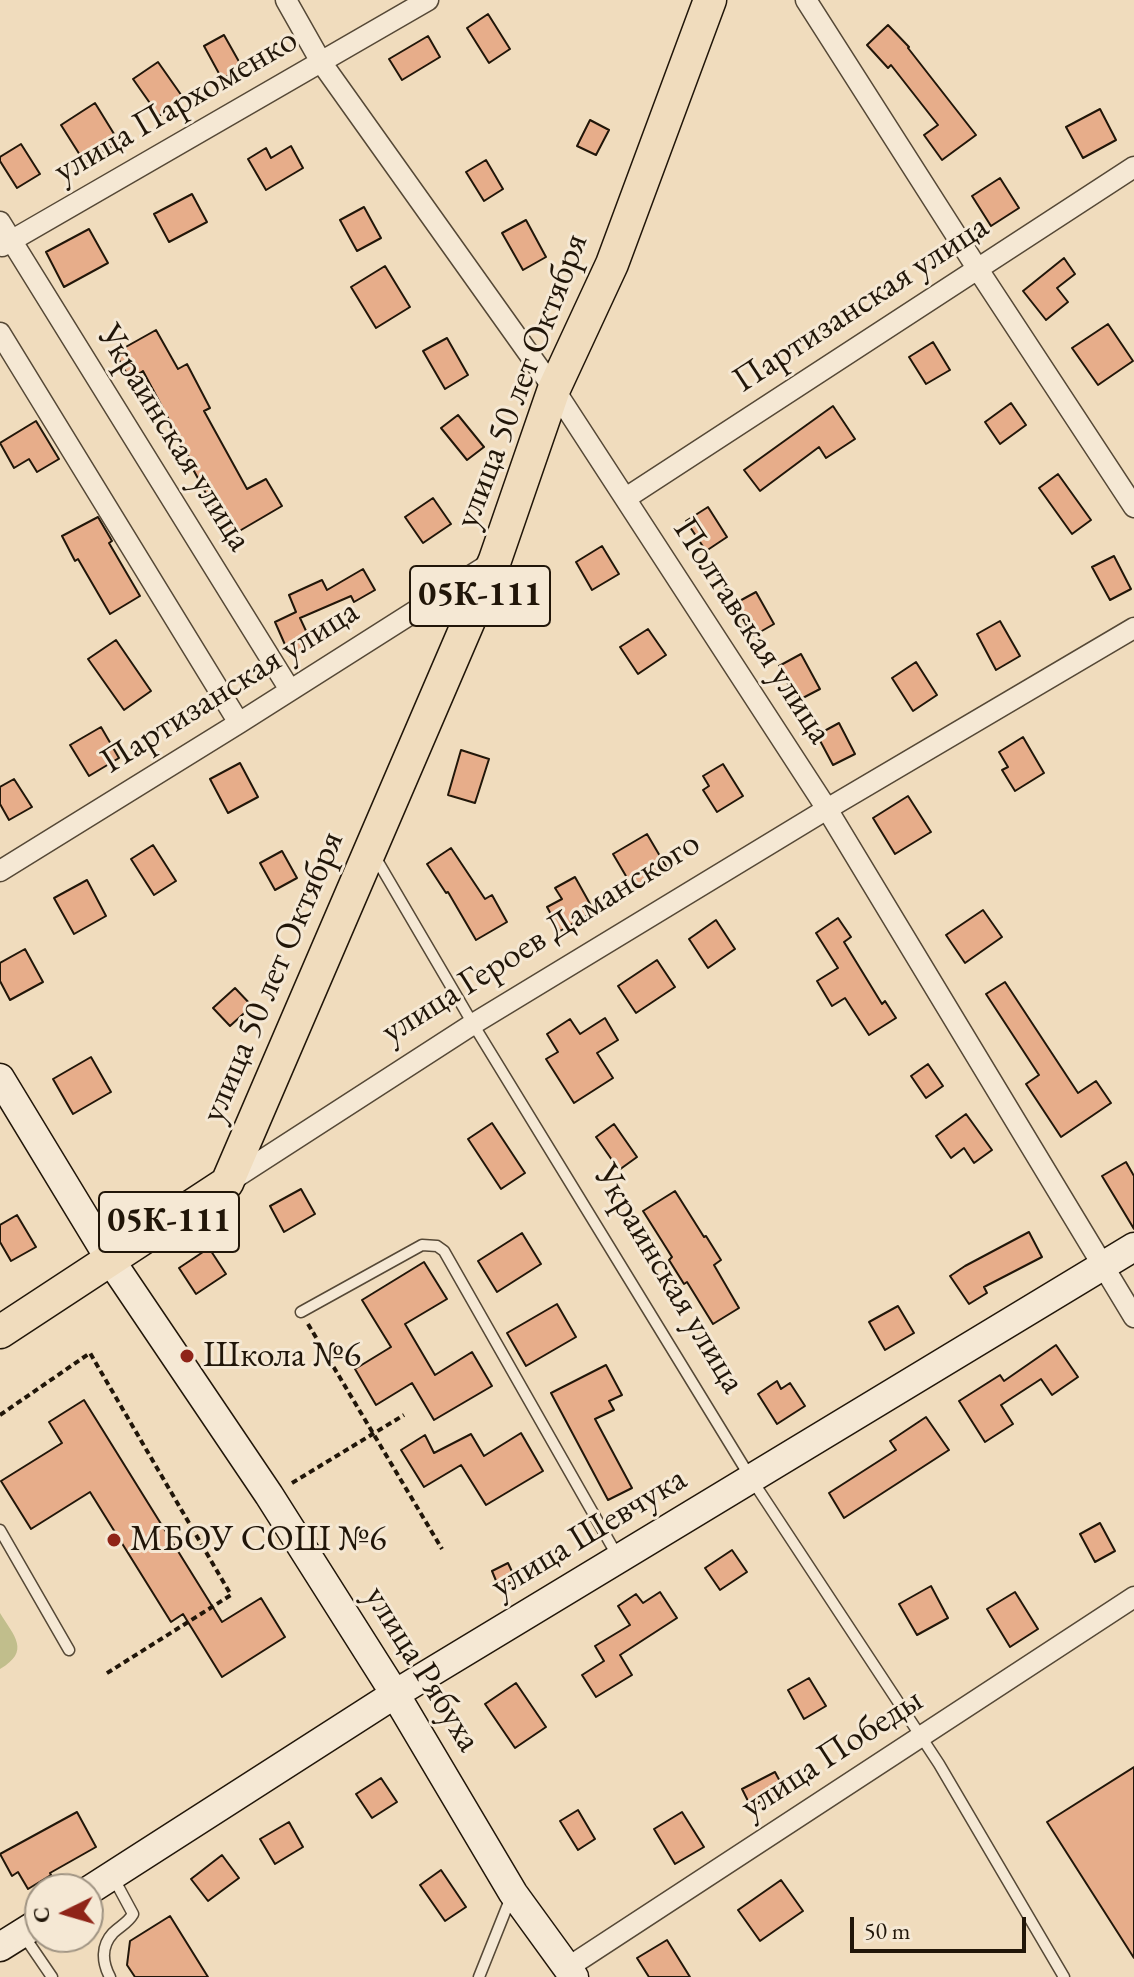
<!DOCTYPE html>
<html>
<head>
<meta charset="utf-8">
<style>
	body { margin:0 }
	#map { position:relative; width:1134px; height:1977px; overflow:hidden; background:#f0dcbd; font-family:"EB Garamond",serif }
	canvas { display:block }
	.north { position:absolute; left:24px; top:1873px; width:80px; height:80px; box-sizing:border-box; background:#f5e8d4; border:2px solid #a09483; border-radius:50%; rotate:265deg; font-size:22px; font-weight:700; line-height:32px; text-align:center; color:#211609 }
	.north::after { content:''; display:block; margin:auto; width:28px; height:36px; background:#8f2418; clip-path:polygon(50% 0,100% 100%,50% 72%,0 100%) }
	.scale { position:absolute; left:850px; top:1917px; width:176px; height:36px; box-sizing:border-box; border:4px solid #211609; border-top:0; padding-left:10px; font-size:24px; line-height:28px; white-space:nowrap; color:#211609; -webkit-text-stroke:6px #f5e8d4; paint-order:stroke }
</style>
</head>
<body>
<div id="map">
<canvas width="1134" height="1977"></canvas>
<div class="north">С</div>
<div class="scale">50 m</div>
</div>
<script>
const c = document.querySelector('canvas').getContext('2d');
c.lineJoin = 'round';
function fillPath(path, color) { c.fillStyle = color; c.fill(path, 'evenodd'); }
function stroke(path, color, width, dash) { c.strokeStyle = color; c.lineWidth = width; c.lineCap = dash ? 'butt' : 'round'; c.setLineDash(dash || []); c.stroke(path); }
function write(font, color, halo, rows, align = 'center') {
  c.font = font + ' "EB Garamond",serif'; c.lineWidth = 6; c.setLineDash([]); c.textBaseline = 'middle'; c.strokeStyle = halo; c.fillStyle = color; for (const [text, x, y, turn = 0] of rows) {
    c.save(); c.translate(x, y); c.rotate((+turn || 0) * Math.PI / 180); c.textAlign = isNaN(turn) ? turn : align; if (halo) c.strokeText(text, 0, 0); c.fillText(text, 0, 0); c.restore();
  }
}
fillPath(new Path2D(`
	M0 1613C14 1636 31 1651 0 1669Z`), '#c1be8c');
const building = new Path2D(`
	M488 14 510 49 489 63 467 28Z
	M888 25 909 47 908 48 976 135 942 160 924 135 938 125 891 65 888 68 867 45Z
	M224 35 242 67 222 79 204 46Z
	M428 36 440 57 402 80 389 59Z
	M158 62 184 99 159 116 133 79Z
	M95 103 119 142 85 163 61 125Z
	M1100 109 1116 140 1083 158 1066 127Z
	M590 120 609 130 596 155 577 146Z
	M21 144 40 174 17 188 0 161V157Z
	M291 146 303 168 266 190 248 159 266 148 271 158Z
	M486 160 503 189 484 201 466 172Z
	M1000 178 1019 208 991 226 972 196Z
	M192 194 207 222 169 242 154 214Z
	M364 207 381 238 357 251 340 220Z
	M526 220 546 257 523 270 502 233Z
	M89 229 108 263 64 287 46 252Z
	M1064 258 1075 274 1057 288 1068 302 1046 320 1023 291Z
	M385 266 410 307 376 328 351 287Z
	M1108 324 1133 361 1098 385 1072 348Z
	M156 330 178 369 187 364 210 408 204 411 247 489 266 479 282 506 224 540 208 511 214 508 188 460 190 459 143 371 130 379 115 353Z
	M447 338 468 375 445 389 423 351Z
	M933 342 950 370 926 384 909 357Z
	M1011 403 1026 425 1000 444 985 422Z
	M833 406 855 439 826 458 819 447 760 491 744 470Z
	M458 415 484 447 467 460 441 428Z
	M36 421 59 459 37 472 29 459 14 468 0 443Z
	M1058 474 1091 520 1072 534 1039 488Z
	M433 498 451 524 423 543 405 517Z
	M708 507 727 537 706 551 686 521Z
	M98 517 112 541 109 543 140 596 110 614 78 559 75 561 62 536Z
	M602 546 619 574 592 590 576 562Z
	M1114 556 1131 589 1110 600 1092 567Z
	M363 569 375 590 354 602 351 596 300 618 313 646 290 656 275 622 296 612 289 595 322 580 327 590Z
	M533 579 546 603 524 615 511 592Z
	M756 592 774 624 753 636 734 604Z
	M1000 621 1020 656 996 670 977 634Z
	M648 629 666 655 638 674 620 647Z
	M116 640 151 691 124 710 88 659Z
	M801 654 820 689 797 701 779 666Z
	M916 662 937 695 913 711 892 678Z
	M839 723 855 754 833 765 817 735Z
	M101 727 119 758 89 776 70 745Z
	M1023 737 1044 773 1015 791 1002 770 1008 767 999 752Z
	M461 750 489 759 475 803 448 795Z
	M240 763 258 797 228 813 210 779Z
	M723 764 743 796 717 812 703 790 709 786 703 776Z
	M14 779 32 807 9 820 0 804V787Z
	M908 796 931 832 895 854 873 818Z
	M647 834 667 868 633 888 613 854Z
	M153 845 176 881 154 895 131 859Z
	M451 848 485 899 492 895 507 922 476 940 448 892 446 893 427 864Z
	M282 851 297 878 275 890 260 863Z
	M575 877 594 911 560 931 547 907 562 899 555 888Z
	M87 880 106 916 74 934 54 898Z
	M983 910 1002 937 965 963 946 935Z
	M838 918 851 937 844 942 882 1004 885 1001 896 1018 869 1035 845 998 832 1006 817 981 838 968 816 933Z
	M716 920 735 949 708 968 689 939Z
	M25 949 43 982 10 1000 0 981V963Z
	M657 960 675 987 636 1013 618 986Z
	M1005 982 1078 1093 1096 1081 1111 1103 1061 1137 1026 1084 1039 1075 986 994Z
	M235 988 252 1006 230 1026 213 1008Z
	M605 1018 618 1040 597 1053 613 1078 574 1103 546 1059 558 1052 547 1034 570 1019 580 1034Z
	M91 1057 111 1092 73 1114 53 1079Z
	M928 1064 943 1086 926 1098 911 1076Z
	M966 1114 992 1150 974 1163 964 1148 951 1158 936 1136Z
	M492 1123 525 1173 501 1189 468 1139Z
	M614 1124 637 1157 619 1170 596 1137Z
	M1126 1162 1134 1176V1229L1102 1176Z
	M301 1189 315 1214 284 1232 270 1206Z
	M675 1191 704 1237 706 1236 721 1260 714 1265 739 1308 713 1324 687 1282 684 1284 669 1260 672 1257 643 1211Z
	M17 1215 36 1247 11 1261 0 1242V1225Z
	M1029 1232 1042 1257 984 1287 987 1293 969 1304 950 1276 965 1266Z
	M522 1233 541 1264 497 1292 478 1261Z
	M209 1248 226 1274 196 1294 179 1268Z
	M424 1262 447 1299 405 1324 435 1375 472 1352 492 1386 434 1420 412 1383 376 1405 355 1369 391 1347 362 1300Z
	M557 1304 576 1337 526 1366 507 1333Z
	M898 1306 914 1333 885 1350 869 1322Z
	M1056 1345 1078 1377 1052 1395 1041 1379 1001 1405 1013 1424 985 1442 959 1401 1000 1375 1004 1381Z
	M606 1365 622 1395 609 1401 614 1410 595 1419 632 1488 608 1500 551 1393Z
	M777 1381 781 1389 790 1383 805 1406 777 1424 758 1394Z
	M84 1400 222 1622 261 1598 285 1637 222 1677 183 1614 171 1622 90 1492 31 1529 1 1481 62 1443 49 1422Z
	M926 1417 949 1450 844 1518 829 1493 896 1450 890 1441Z
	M521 1433 543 1471 486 1505 461 1465 424 1487 401 1450 425 1435 434 1453 471 1434 484 1456Z
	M1100 1523 1115 1551 1095 1562 1080 1534Z
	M732 1550 747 1572 720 1590 705 1568Z
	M508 1563 516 1580 499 1588 492 1571Z
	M931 1586 948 1618 917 1635 899 1604Z
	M660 1592 677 1618 620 1655 632 1675 596 1697 582 1675 604 1661 595 1646 630 1625 618 1606 636 1594 643 1603Z
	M1015 1592 1038 1629 1010 1647 987 1609Z
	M809 1678 826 1706 804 1719 788 1690Z
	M516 1683 546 1727 515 1748 485 1704Z
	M1134 1767V1958L1047 1822Z
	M775 1772 784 1789 751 1807 742 1789Z
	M381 1778 397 1802 372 1818 356 1794Z
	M578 1810 595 1839 578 1850 560 1821Z
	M77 1812 96 1847 50 1873 51 1875 28 1889 18 1872 12 1876 0 1854Z
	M682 1812 704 1847 675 1864 654 1829Z
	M289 1822 303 1847 275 1864 260 1839Z
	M222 1855 239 1878 208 1901 191 1879Z
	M441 1870 466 1907 445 1921 420 1885Z
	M781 1880 803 1911 760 1941 738 1910Z
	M170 1916 208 1977H135L127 1965 130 1941Z
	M667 1940 690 1977H649L637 1958Z`);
fillPath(building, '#e7ad8a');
stroke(building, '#211609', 2);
const lane = new Path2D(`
	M374 855 473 1024 752 1480 939 1764 1064 1977
	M301 1312 422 1245 437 1246 444 1251 618 1557
	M0 1530 69 1650
	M24 1936 52 1977
	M110 1977C102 1962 101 1946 113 1933 120 1926 128 1923 133 1914L113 1877
	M479 1977 511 1897`);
const street = new Path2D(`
	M286 0 321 62 554 389 827 809 1134 1317
	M806 0 977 268 1134 507
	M0 222 290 690
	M2 246 428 0
	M0 333 239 723
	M626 498 1134 167
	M0 871 239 723 491 563
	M230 1181 473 1024 827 809 1134 628
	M567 1968 1134 1597`);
const secondary = new Path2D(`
	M0 1078 111 1261 269 1495 395 1694 513 1893 574 1977
	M88 1891 395 1694 1134 1247
	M0 1947 40 1922`);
const primary = new Path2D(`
	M0 1332 227 1183 495 560 554 389 612 264 710 0`);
stroke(lane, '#554836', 13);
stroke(street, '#554836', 23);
stroke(secondary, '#211609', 31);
stroke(primary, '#211609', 35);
stroke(new Path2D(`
	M308 1324 442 1549
	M0 1415 90 1353 231 1595 104 1675
	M292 1483 404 1415`), '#211609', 4, [6, 4]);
stroke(lane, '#f5e8d4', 10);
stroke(street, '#f5e8d4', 20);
stroke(secondary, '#f5e8d4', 28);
stroke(primary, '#f0dcbd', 32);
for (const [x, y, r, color] of [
	[187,1356,8,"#8f2418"],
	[114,1540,8,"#8f2418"]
]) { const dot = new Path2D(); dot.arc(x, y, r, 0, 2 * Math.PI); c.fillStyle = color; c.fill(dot); stroke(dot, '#f5e8d4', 3); }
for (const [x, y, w] of [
	[480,596,140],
	[169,1222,140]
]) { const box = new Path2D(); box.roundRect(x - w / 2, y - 30, w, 60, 6); c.fillStyle = '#f5e8d4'; c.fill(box); stroke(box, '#211609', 2); }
write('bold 34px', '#211609', null, [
	["05К-111",480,596],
	["05К-111",169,1222]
]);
write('36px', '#211609', '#f5e8d4', [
	["улица Пархоменко",176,106,-30],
	["Партизанская улица",861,304,-33],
	["улица 50 лет Октября",522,381,-69],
	["Украинская улица",174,438,58],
	["Полтавская улица",752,631,57],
	["Партизанская улица",230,687,-32],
	["улица Героев Даманского",541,938,-32],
	["улица 50 лет Октября",273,977,-67],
	["Украинская улица",669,1279,59],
	["улица Шевчука",589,1533,-31],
	["улица Рябуха",422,1669,58],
	["улица Победы",832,1754,-33]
]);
write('36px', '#211609', '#f5e8d4', [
	["Школа №6",203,1356],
	["МБОУ СОШ №6",130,1540]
], 'left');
</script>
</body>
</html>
